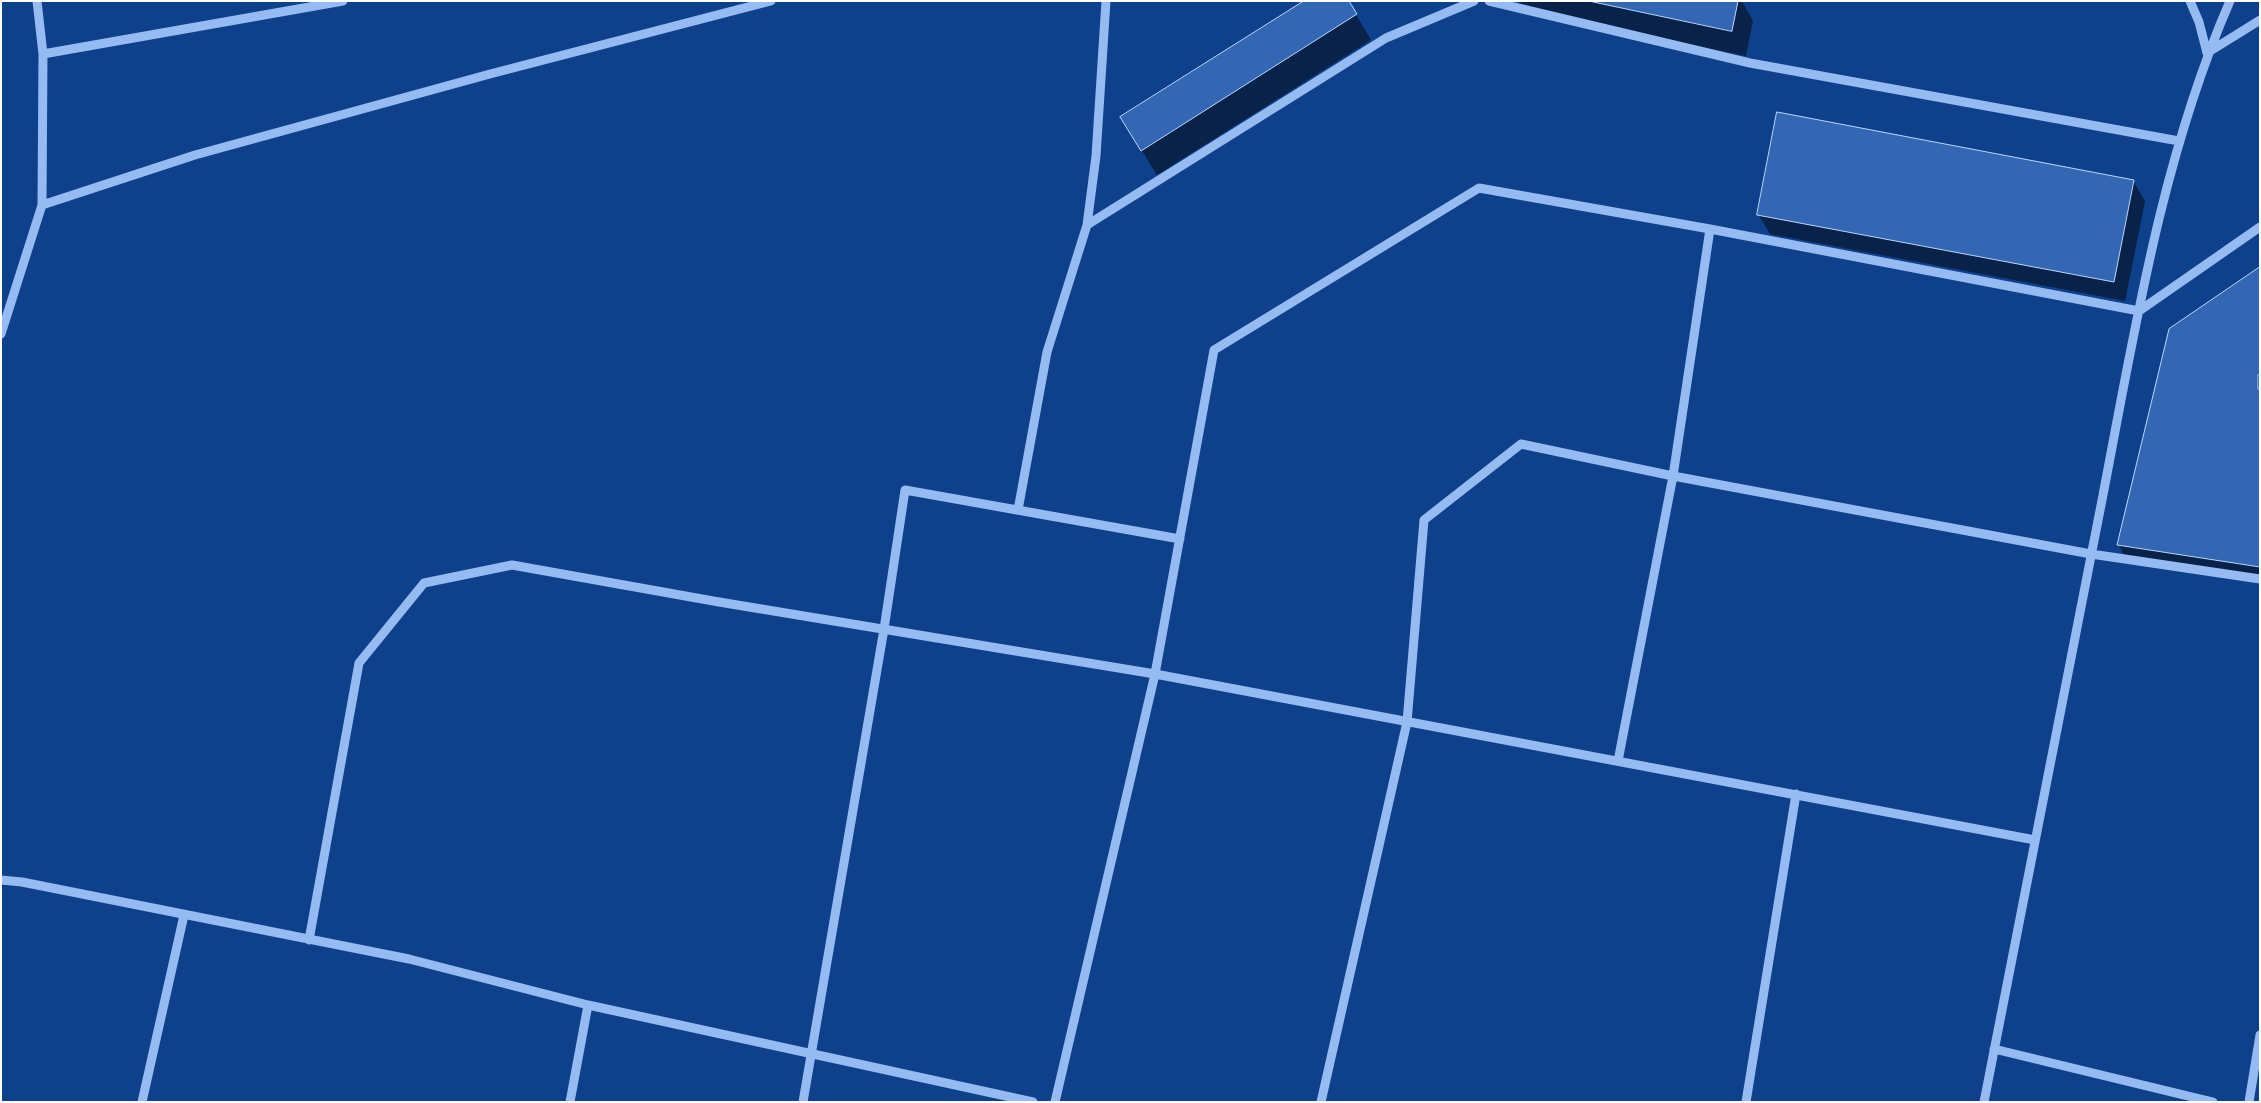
<!DOCTYPE html>
<html>
<head>
<meta charset="utf-8">
<style>
	body { margin:0 }
	#map { position:relative; width:2261px; height:1103px; overflow:hidden; background:#0f408b; font-family:"Asap Condensed",sans-serif }
	canvas { display:block }
	.frame { position:absolute; inset:0; border:2px solid #fff; pointer-events:none }
</style>
</head>
<body>
<div id="map">
<canvas width="2261" height="1103"></canvas>
<div class="frame"></div>
</div>
<script>
const c = document.querySelector('canvas').getContext('2d');
c.lineJoin = 'round';
function fillPath(path, color) { c.fillStyle = color; c.fill(path, 'evenodd'); }
function stroke(path, color, width, dash) { c.strokeStyle = color; c.lineWidth = width; c.lineCap = dash ? 'butt' : 'round'; c.setLineDash(dash || []); c.stroke(path); }
fillPath(new Path2D(`
	M1348 1 1371 40 1157 175 1137 143Z
	M1518 1H1742L1753 21 1746 56 1522 9Z
	M2133 181 2145 201 2125 301 1770 234 1758 214Z
	M2260 268V579L2126 559 2119 545Z`), '#0007');
const building = new Path2D(`
	M1304 1H1349L1357 14 1141 151 1120 117Z
	M1589 1H1738L1732 31Z
	M1777 112 2134 180 2114 282 1757 215Z
	M2260 267V373L2258 375V389L2260 390V567L2117 545 2169 329Z`);
fillPath(building, '#3366b3');
stroke(building, '#bcd7fd', 1);
stroke(new Path2D(`
	M1489 1 1750 63 2179 141
	M2190 1 2199 22 2207 53 2260 20
	M43 54 343 1
	M42 205 195 155 490 74 771 1
	M1087 225 1096 156 1106 1
	M1 334 42 205 43 54 37 1
	M1018 510 1047 352 1087 225 1386 38 1474 1
	M1618 761 1673 476 1710 229
	M1 880 22 882 409 959 588 1005 1033 1102
	M309 940 359 663 424 583 512 565 719 602 1155 674 2035 840
	M1994 1049 2213 1102
	M142 1102 184 915
	M570 1102 588 1005
	M803 1102 884 629 905 490 1180 539
	M1055 1102 1155 674 1214 350 1479 188 1710 229 2139 311 2260 227
	M1321 1102 1407 722 1424 520 1521 444 1673 476 2091 554 2260 579
	M1746 1102 1796 794
	M1984 1102C2023 899 2063 697 2103 495 2135 329 2162 157 2230 1
	M2249 1102 2260 1035`), '#95bbf2', 9);
</script>
</body>
</html>
